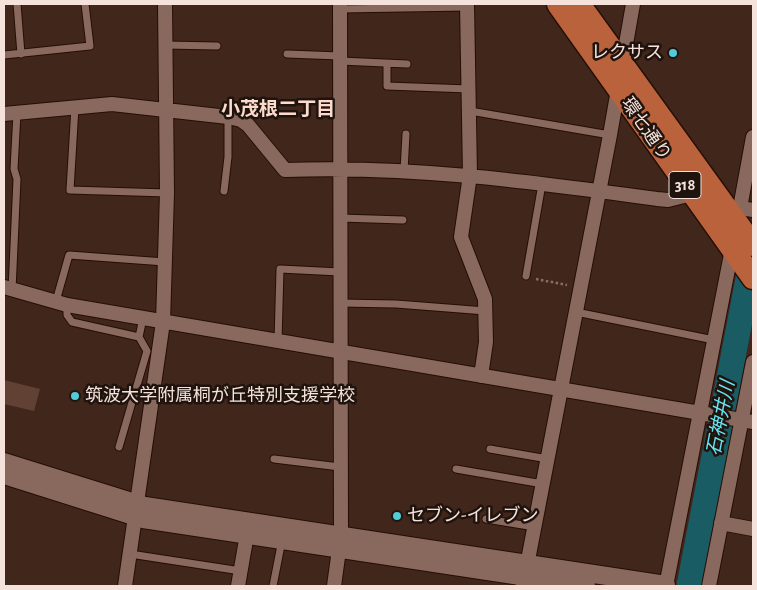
<!DOCTYPE html>
<html>
<head>
<meta charset="utf-8">
<style>
	body { margin:0 }
	#map { position:relative; width:757px; height:590px; overflow:hidden; background:#41261c; font-family:"Alegreya Sans",sans-serif }
	canvas { display:block }
	.frame { position:absolute; inset:0; border:5px solid #f4e2db; pointer-events:none }
</style>
</head>
<body>
<div id="map">
<canvas width="757" height="590"></canvas>
<div class="frame"></div>
</div>
<script>
const c = document.querySelector('canvas').getContext('2d');
c.lineJoin = 'round';
function fillPath(path, color) { c.fillStyle = color; c.fill(path, 'evenodd'); }
function stroke(path, color, width, dash) { c.strokeStyle = color; c.lineWidth = width; c.lineCap = dash ? 'butt' : 'round'; c.setLineDash(dash || []); c.stroke(path); }
function write(font, color, halo, rows, align = 'center') {
  c.font = font + ' "Alegreya Sans","Noto Sans JP",sans-serif'; c.lineWidth = 5; c.setLineDash([]); c.textBaseline = 'middle'; c.strokeStyle = halo; c.fillStyle = color; for (const [text, x, y, turn = 0] of rows) {
    c.save(); c.translate(x, y); c.rotate((+turn || 0) * Math.PI / 180); c.textAlign = isNaN(turn) ? turn : align; if (halo) c.strokeText(text, 0, 0); c.fillText(text, 0, 0); c.restore();
  }
}
fillPath(new Path2D(`
	M4 380 40 389 34 411 4 404Z`), '#614134');
stroke(new Path2D(`
	M689 586 753 253`), '#1a5c63', 25);
const service = new Path2D(`
	M17 4 21 54
	M340 9 467 7
	M165 45 217 46
	M287 54 340 56
	M4 55 90 46 85 4
	M340 61 407 64
	M387 64V86L469 89
	M75 107 70 190 167 193
	M470 111 610 135
	M404 171 406 134
	M224 191 228 157V117
	M340 218 403 220
	M526 276 542 184
	M12 290 17 179 14 169 17 113
	M56 301 69 255 165 262
	M340 303 396 304 486 311
	M67 305V315L72 322 139 337 143 318
	M576 312 714 340
	M278 342 280 269 340 272
	M119 447 147 351 139 337
	M490 449 548 459
	M274 459 340 467
	M456 469 543 484
	M486 519 535 527
	M130 554 241 571
	M273 586 282 540`);
const minor = new Path2D(`
	M467 4 470 175 461 237 485 299 486 342 481 376
	M4 114 112 104 228 117 241 120 248 125 285 170C410 165 533 182 657 199L668 200 692 194
	M740 208 753 210
	M732 215 740 208 753 137
	M4 287 67 305 753 422
	M721 523 753 529
	M125 586 163 322 167 193 165 4
	M238 586 247 534
	M334 586 341 535 340 4
	M523 586 610 135 633 4
	M666 586 732 249
	M709 586 753 362`);
const tertiary = new Path2D(`
	M4 462 145 506 666 585
	M4 475 143 519 586 586`);
const primary = new Path2D(`
	M558 4 753 278
	M579 4 753 245`);
stroke(service, '#260e05', 9);
stroke(minor, '#260e05', 16);
stroke(tertiary, '#260e05', 20);
stroke(primary, '#260e05', 25);
stroke(new Path2D(`
	M536 279 567 285`), '#876f66', 2.5, [2.5, 2.5]);
stroke(service, '#89695d', 7);
stroke(minor, '#89695d', 14);
stroke(tertiary, '#89695d', 18);
stroke(primary, '#ba623c', 22);
for (const [x, y, r, color] of [
	[673,53,5,"#52cbd9"],
	[75,396,5,"#52cbd9"],
	[397,516,5,"#52cbd9"]
]) { const dot = new Path2D(); dot.arc(x, y, r, 0, 2 * Math.PI); c.fillStyle = color; c.fill(dot); stroke(dot, '#1f130e', 2); }
for (const [x, y, w] of [
	[685,185,32]
]) { const box = new Path2D(); box.roundRect(x - w / 2, y - 13.5, w, 27, 4); c.fillStyle = '#1f130e'; c.fill(box); stroke(box, '#f4e2db', 1); }
write('bold 16px', '#f4e2db', null, [
	["318",685,185]
]);
write('18px', '#f4e2db', '#1f130e', [
	["レクサス",663,53,"right"],
	["筑波大学附属桐が丘特別支援学校",85,396],
	["セブン-イレブン",407,516]
], 'left');
write('18px', '#f4e2db', '#1f130e', [
	["環七通り",646,129,55]
]);
write('bold 19px', '#fedacd', '#1f130e', [
	["小茂根二丁目",278,109]
]);
write('italic 19px', '#69e4f2', '#1f130e', [
	["石神井川",721,418,-79]
]);
</script>
</body>
</html>
